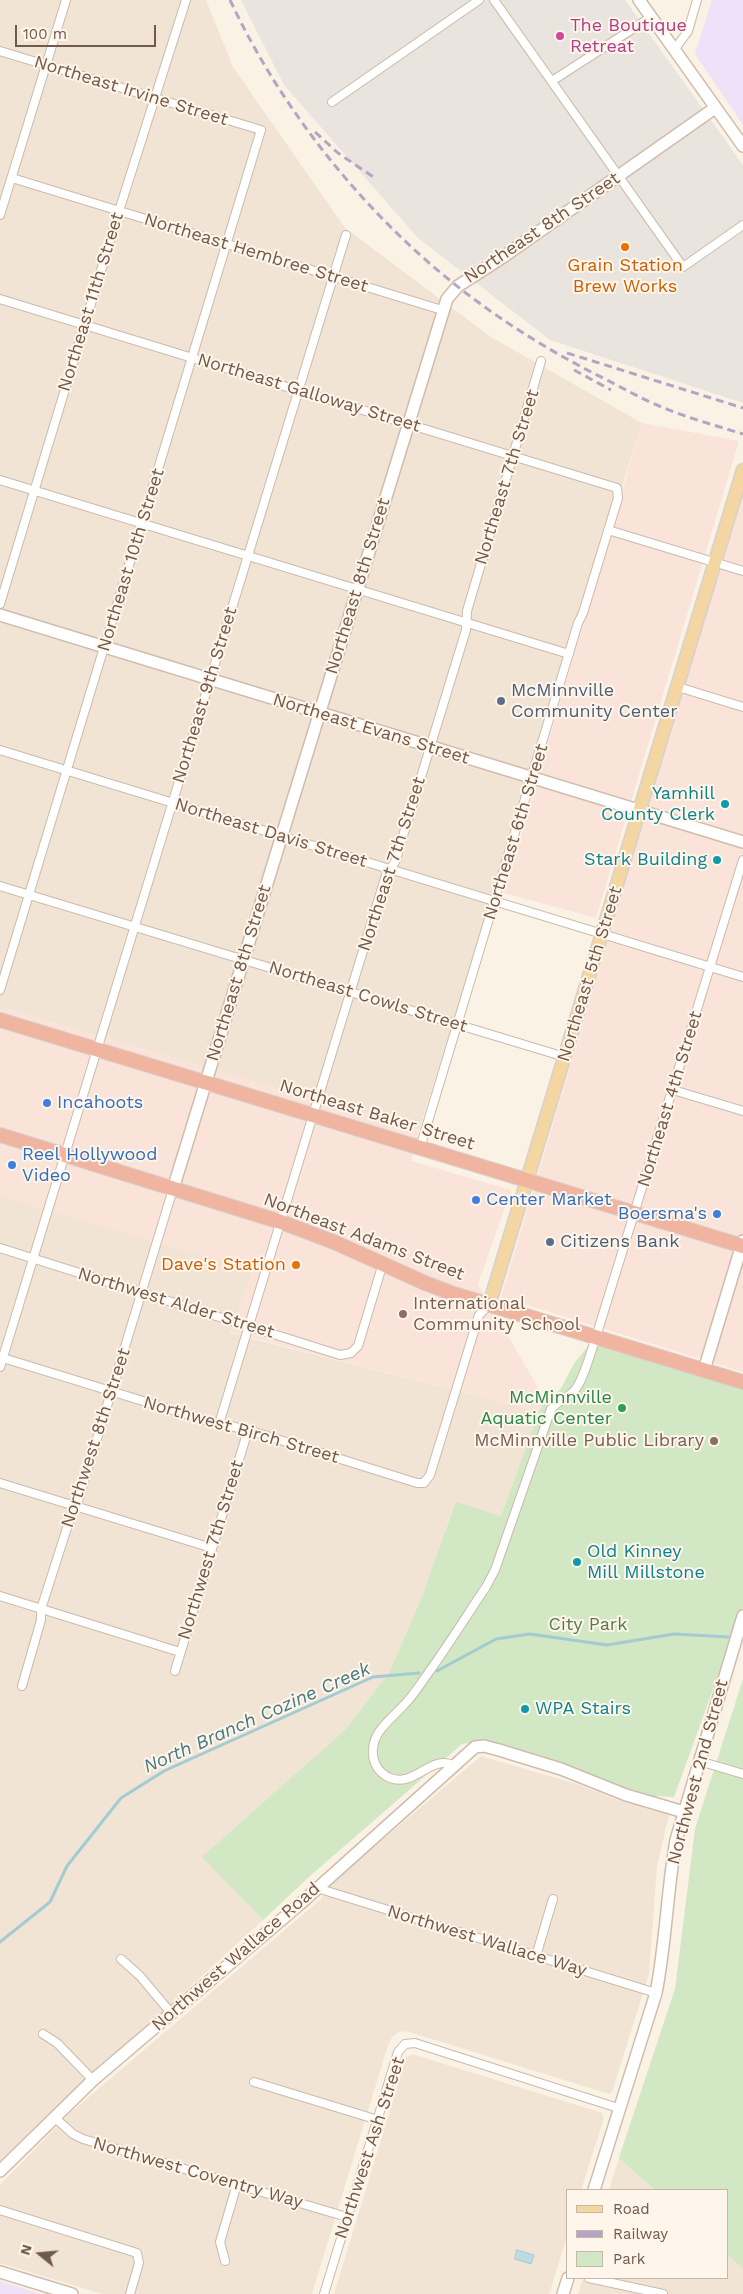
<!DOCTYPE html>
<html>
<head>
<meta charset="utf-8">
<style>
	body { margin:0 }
	#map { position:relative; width:743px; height:2294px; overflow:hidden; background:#faf2e5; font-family:"Work Sans",sans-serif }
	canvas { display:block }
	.legend { position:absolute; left:566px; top:2189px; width:162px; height:90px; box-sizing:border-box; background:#fef6ea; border:1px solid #c6b7ab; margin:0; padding:6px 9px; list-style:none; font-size:15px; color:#71594c }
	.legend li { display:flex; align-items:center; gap:10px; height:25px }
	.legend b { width:25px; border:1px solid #c6b7ab }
	.north { position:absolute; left:15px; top:2229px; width:50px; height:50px; -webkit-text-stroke:4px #fef6ea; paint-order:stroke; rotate:287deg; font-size:14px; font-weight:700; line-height:20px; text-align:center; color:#71594c }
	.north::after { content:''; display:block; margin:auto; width:18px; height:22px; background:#71594c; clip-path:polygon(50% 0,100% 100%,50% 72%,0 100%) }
	.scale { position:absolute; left:15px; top:25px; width:141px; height:22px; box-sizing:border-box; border:2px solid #71594c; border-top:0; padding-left:6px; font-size:15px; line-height:18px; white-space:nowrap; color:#71594c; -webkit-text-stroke:4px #fef6ea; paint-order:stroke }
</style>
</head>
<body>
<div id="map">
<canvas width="743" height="2294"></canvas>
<ul class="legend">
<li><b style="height:6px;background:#f4d6a2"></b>Road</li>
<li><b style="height:6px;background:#b5a4c3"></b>Railway</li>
<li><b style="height:14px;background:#d2e7c4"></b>Park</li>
</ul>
<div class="north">N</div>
<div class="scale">100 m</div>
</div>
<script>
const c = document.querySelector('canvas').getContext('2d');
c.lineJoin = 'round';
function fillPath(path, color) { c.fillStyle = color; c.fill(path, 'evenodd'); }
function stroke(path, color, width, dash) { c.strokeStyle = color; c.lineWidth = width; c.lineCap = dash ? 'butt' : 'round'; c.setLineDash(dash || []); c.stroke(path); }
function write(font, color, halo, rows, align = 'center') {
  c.font = font + ' "Work Sans",sans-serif'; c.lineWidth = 4; c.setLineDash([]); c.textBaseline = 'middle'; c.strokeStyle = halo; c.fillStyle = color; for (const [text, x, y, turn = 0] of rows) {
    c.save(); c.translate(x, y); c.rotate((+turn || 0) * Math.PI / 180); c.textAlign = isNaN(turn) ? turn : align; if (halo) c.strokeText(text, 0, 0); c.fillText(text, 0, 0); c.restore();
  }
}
fillPath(new Path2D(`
	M0 0H206L233 67 345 228 491 337 642 423 419 1130 0 1007Z
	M0 1196 253 1270 230 1333 539 1412 501 1516 457 1503 421 1599 389 1673 346 1729 203 1857 263 1920 0 2161Z
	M481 1756 574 1783 620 1801 669 1815 657 1866 649 1974 612 2092 609 2094 406 2031 399 2032 392 2037 388 2045 312 2294H102L0 2263V2185L69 2114 321 1899 334 1881Z
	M412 2054 602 2113 604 2118 581 2190H567V2237L549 2294H334L406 2058Z
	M619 2158 655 2190H609Z
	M727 2254 743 2269V2294H578L583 2278H727Z`), '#f1e4d4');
fillPath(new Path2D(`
	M642 423 739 441 596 918 504 893Z
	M743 491V1372L501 1297Z
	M0 1007 419 1130 411 1161 511 1190 478 1284 545 1400 539 1412 230 1332 252 1270 0 1196Z`), '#fae3d9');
fillPath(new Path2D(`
	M241 0H625L743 165V403L550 340 418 238 284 85Z`), '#eae4df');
fillPath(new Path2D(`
	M712 0H743V125L695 54Z
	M0 2281 41 2294H0Z`), '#efe1f7');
fillPath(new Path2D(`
	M596 1337 743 1381V1607L674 1797 652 1796 615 1786 482 1741 462 1744 310 1876 263 1920 202 1857 346 1729 389 1673 421 1599 456 1502 501 1516 539 1412 545 1400 560 1390 575 1362Z
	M743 1679V2269L727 2254V2190H655L619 2158 675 1989 695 1829Z`), '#d2e7c4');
const water = new Path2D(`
	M517 2250 534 2255 531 2264 515 2259Z`);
fillPath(water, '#bbdce2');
stroke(water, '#a2cbd3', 1);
stroke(new Path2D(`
	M437 1671 496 1639 530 1634 607 1645 674 1634 728 1637
	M0 1942 50 1902 67 1866 121 1798 164 1771 373 1677 419 1673`), '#a2cbd3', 3);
const street = new Path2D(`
	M494 0 683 267 743 225
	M675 49 688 31 697 0
	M0 51 261 130 0 990
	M552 81 651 17
	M332 102 479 0
	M12 178 442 310
	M0 215 66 0
	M0 299 617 488 618 498 583 613 578 623 420 1148
	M0 480 569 654
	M608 530 743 571
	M0 604 119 211 186 0
	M678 687 743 707
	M0 750 743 977
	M0 886 565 1057
	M673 1090 743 1111
	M0 1248 340 1355 351 1353 358 1346 383 1263
	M0 1357 208 1421 248 1430 417 1483H424L430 1475 479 1315 489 1305
	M0 1367 346 235
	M219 1424 386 875 395 862 466 630 467 611 541 361
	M0 1483 212 1548
	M0 1596 180 1652
	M175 1671 248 1430
	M22 1686 41 1620V1609L74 1506 78 1501 173 1189
	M699 1761 743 1774
	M454 1766C432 1753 414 1788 390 1778 376 1772 370 1758 374 1743 377 1729 394 1716 404 1705 414 1695 421 1683 429 1672 449 1644 467 1615 486 1587L495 1570 551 1409C559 1400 565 1399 573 1392 583 1383 591 1351 596 1337L743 860
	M317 1888 656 1993
	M536 1956 553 1899
	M121 1959 140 1976 171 2013
	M43 2034 57 2043 93 2080
	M254 2082 378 2120
	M54 2117 73 2134 83 2139 347 2217
	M0 2210 137 2253 139 2263 130 2294
	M225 2261 220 2242 237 2184
	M589 2278 663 2294
	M324 2294 398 2052 405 2044 415 2043 618 2108`);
const secondary = new Path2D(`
	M639 0 743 146
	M0 615 743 842
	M173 1189 447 299 458 286 503 257 715 108
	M704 1370 743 1241
	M0 2171 93 2080 300 1904 475 1747 484 1746 499 1750 561 1769 626 1795 684 1812
	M594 2190 656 1993C666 1942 667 1891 676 1840L743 1616
	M0 2272 72 2294
	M563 2294 568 2278`);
const primary = new Path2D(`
	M489 1305 743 470`);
const highway = new Path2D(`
	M0 1020 743 1246
	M0 1135 281 1222 334 1242 425 1283 454 1294 743 1382`);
stroke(street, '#cbbaac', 10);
stroke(secondary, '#d0bcac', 14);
stroke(primary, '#d7d1cd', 15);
stroke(highway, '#d7d1cd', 16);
stroke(street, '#fff', 8);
stroke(secondary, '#fff', 11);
stroke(primary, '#f4d6a2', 12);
stroke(highway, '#f0b5a0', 14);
stroke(new Path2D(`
	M230 0C289 126 389 244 505 321 536 342 569 361 603 378 621 387 638 397 657 405 684 417 714 425 743 434
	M315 132 338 153 375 178
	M567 353 743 408
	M574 370 611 390`), '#b5a4c3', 3, [8, 5]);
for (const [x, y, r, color] of [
	[560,36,5,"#d1479c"],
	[625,247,5,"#e8710a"],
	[501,701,5,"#5c6f8a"],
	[725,804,5,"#0f9aa8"],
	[717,860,5,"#0f9aa8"],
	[47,1103,5,"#3f7fe0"],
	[12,1165,5,"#3f7fe0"],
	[476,1200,5,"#3f7fe0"],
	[717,1214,5,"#3f7fe0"],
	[550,1242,5,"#5c6f8a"],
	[296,1265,5,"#e8710a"],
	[403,1314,5,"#8d6e63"],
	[622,1408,5,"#2e9e5b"],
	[714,1441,5,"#8d6e63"],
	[577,1562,5,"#0f9aa8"],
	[525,1709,5,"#0f9aa8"]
]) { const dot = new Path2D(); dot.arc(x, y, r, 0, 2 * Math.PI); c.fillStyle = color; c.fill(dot); stroke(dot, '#fef6ea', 2); }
write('18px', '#b23c85', '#fef6ea', [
	["The Boutique",570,26],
	["Retreat",570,47]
], 'left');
write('18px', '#71594c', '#fef6ea', [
	["Northeast Irvine Street",131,91,17],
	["Northeast 8th Street",542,228,-34],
	["Northeast Hembree Street",256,253,17],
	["Northeast 11th Street",91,302,-73],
	["Northeast Galloway Street",309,393,17],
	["Northeast 7th Street",507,477,-73],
	["Northeast 10th Street",131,560,-73],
	["Northeast 8th Street",358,586,-73],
	["Northeast 9th Street",205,695,-73],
	["Northeast Evans Street",371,729,17],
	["Northeast 6th Street",516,832,-73],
	["Northeast Davis Street",271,833,17],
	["Northeast 7th Street",392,864,-72],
	["Northeast 8th Street",239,973,-73],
	["Northeast 5th Street",590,974,-73],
	["Northeast Cowls Street",368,997,17],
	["Northeast 4th Street",670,1099,-73],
	["Northeast Baker Street",377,1115,17],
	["Northeast Adams Street",364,1237,21],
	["Northwest Alder Street",176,1303,17],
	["Northwest Birch Street",241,1430,16],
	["Northwest 8th Street",96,1438,-72],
	["Northwest 7th Street",211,1550,-73],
	["Northwest 2nd Street",698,1772,-75],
	["Northwest Wallace Way",487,1941,17],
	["Northwest Wallace Road",236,1957,-41],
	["Northwest Ash Street",370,2148,-72],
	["Northwest Coventry Way",198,2173,16]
]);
write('18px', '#c56008', '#fef6ea', [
	["Grain Station",625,266],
	["Brew Works",625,287],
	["Dave's Station",286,1265,"right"]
]);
write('18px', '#4e5e75', '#fef6ea', [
	["McMinnville",511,691],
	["Community Center",511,712],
	["Citizens Bank",560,1242]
], 'left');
write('18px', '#0d838f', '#fef6ea', [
	["Yamhill",715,794],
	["County Clerk",715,815],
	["Stark Building",707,860],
	["Old Kinney",587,1552,"left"],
	["Mill Millstone",587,1573,"left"],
	["WPA Stairs",535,1709,"left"]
], 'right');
write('18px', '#366cbe', '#fef6ea', [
	["Incahoots",57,1103],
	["Reel Hollywood",22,1155],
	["Video",22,1176],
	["Center Market",486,1200],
	["Boersma's",707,1214,"right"]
], 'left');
write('18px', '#785e54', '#fef6ea', [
	["International",413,1304],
	["Community School",413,1325],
	["McMinnville Public Library",704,1441,"right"]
], 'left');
write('18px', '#27864d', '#fef6ea', [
	["McMinnville",612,1398],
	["Aquatic Center",612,1419]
], 'right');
write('18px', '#577b48', '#fef6ea', [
	["City Park",588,1625]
]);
write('italic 19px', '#477983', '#fef6ea', [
	["North Branch Cozine Creek",257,1718,-24]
]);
</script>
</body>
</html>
